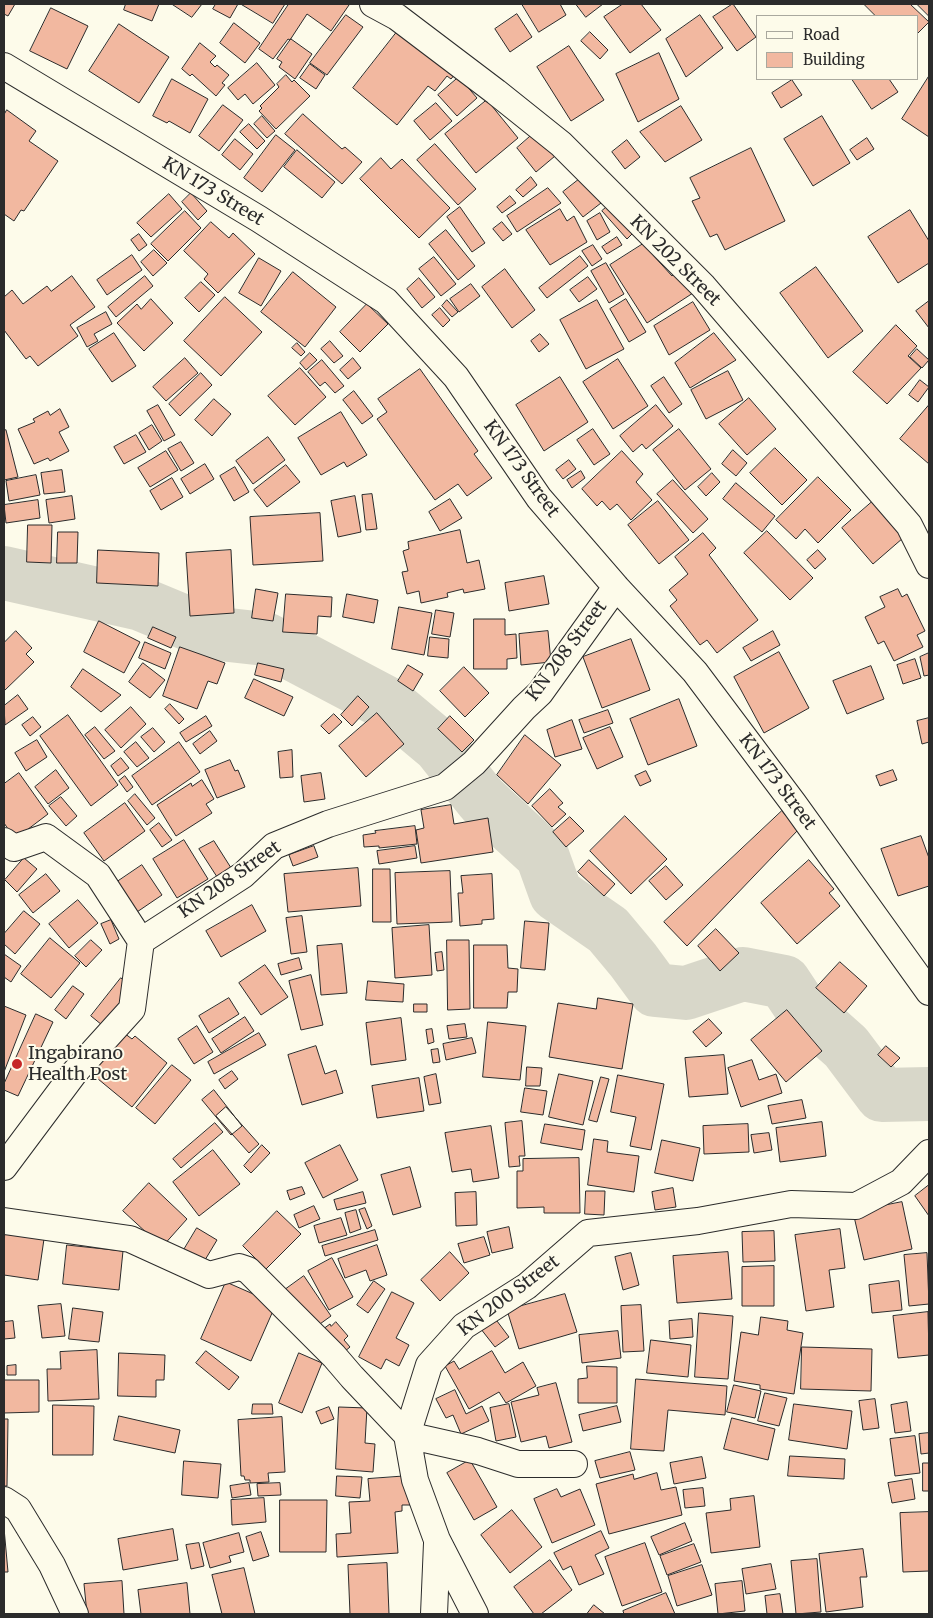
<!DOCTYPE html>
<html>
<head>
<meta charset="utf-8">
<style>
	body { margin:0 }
	#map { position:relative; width:933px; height:1618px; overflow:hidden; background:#fdfbea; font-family:Merriweather,serif }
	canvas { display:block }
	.frame { position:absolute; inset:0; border:5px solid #2b2b2b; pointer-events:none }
	.legend { position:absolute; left:756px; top:15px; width:162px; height:65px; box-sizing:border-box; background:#fdfbea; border:1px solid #a9a89e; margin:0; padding:6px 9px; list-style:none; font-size:15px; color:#2b2b2b }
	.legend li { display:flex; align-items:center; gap:10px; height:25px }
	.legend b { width:25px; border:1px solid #a9a89e }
</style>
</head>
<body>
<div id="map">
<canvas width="933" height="1618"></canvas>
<div class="frame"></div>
<ul class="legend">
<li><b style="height:6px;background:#fdfbea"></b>Road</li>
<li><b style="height:14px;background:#f2b8a0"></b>Building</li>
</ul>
</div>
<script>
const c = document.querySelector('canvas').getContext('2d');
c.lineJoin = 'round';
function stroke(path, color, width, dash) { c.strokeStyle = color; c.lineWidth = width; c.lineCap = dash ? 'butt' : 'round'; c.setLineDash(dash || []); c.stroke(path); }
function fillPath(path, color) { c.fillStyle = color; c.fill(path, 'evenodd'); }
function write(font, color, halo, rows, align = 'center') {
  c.font = font + ' Merriweather,serif'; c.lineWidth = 4; c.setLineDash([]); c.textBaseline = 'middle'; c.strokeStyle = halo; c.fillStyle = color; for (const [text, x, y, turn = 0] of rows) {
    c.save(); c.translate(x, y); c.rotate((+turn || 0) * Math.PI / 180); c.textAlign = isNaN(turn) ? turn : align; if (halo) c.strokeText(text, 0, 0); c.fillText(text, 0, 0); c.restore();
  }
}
stroke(new Path2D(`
	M4 573 141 604 211 633 265 639 390 705 439 746 482 800 542 855 556 894 608 930 633 960 655 990 686 993 743 974 784 982 800 1006 846 1047 882 1095 929 1094`), '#d8d7c9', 54);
const building = new Path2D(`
	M4 4H15L8 16 4 14Z
	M126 4H159L152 21 124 10Z
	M172 4H202L192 17Z
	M216 4H238L230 18 213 9Z
	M241 4H285L273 23Z
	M289 4H347L349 5 331 31 307 14 290 40 288 39 273 59 259 49Z
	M522 4H560L566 15 539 32Z
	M576 4H603L586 17Z
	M623 4H641L661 30 630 53 604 17Z
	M733 4 756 37 737 51 713 17Z
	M864 4H910L929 22 917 34V16H876Z
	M917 4H929V16Z
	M51 8 88 26 67 69 30 51Z
	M517 14 532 37 510 52 495 29Z
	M346 15 363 27 327 75 310 63Z
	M700 15 723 48 686 77 666 39Z
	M234 23 260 43 245 63 220 43Z
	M404 23 460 68 451 79 447 76 435 91 428 86 397 125 353 88Z
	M119 24 169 57 139 103 89 71Z
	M590 32 608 50 600 59 581 41Z
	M291 39 312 54 295 79 279 67 282 62 277 59Z
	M200 43 216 56 210 62 215 67 217 65 229 75 222 83 225 85 216 96 192 74 190 76 182 69Z
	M569 46 604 100 571 121 537 67Z
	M659 53 679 99 638 122 616 74Z
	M257 63 275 85 253 104 245 94 238 100 228 88Z
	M310 64 325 75 316 89 300 78Z
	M286 75 292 82 294 80 310 96 276 129 259 111 262 108 260 106 279 87 277 84Z
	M929 76V137L902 119Z
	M459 77 477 98 457 116 438 95Z
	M172 79 208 99 190 133 169 121 167 123 153 116Z
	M852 79H889L898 92 872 109Z
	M792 80 802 95 781 108 772 93Z
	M487 100 518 138 476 173 445 134Z
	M436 103 452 121 430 140 414 121Z
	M223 105 243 120 219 151 199 136Z
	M681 106 702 140 665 162 640 132Z
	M7 110 36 131 29 141 58 161 24 211 21 210 14 221 4 214V115Z
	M303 114 342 149 345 147 362 162 342 184 285 134Z
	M262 116 275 131 267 138 254 124Z
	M822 116 850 163 813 186 784 139Z
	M249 124 265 141 257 149 240 132Z
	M541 127 561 151 536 172 517 148Z
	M276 135 295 150 262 192 244 178Z
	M867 138 874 149 857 160 850 150Z
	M235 139 253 154 240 170 222 155Z
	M627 140 640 157 625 169 612 152Z
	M435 144 476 189 458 205 417 160Z
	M751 148 785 221 725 250 717 234 710 237 692 201 700 198 690 178Z
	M297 150 335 182 322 198 284 167Z
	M381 158 391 169 402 159 450 208 419 238 360 179Z
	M591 170 610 196 583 217 563 192Z
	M531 177 537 185 523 197 516 190Z
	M548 188 561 203 517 232 507 216Z
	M191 193 207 211 198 220 182 202Z
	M169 194 182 209 151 237 137 223Z
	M510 196 516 203 502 213 497 207Z
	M616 199 640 226 627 239 602 211Z
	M460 207 485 243 472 252 447 217Z
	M560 209 567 221 574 216 587 242 550 265 526 230Z
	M910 210 929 241V263L898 283 868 237Z
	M185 211 201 228 168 261 151 244Z
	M600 213 610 232 597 240 587 221Z
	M211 222 229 238 233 233 255 254 218 293 204 279 208 274 184 251Z
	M502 222 512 234 503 241 493 229Z
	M446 230 475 266 458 280 429 244Z
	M139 234 147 245 139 251 131 240Z
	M617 237 622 245 607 254 602 247Z
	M643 244 672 276 679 268 693 293 647 323 610 265Z
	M593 245 602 259 592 266 582 251Z
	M154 250 167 263 153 276 141 262Z
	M132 255 142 270 107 295 97 280Z
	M580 256 588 266 547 298 539 288Z
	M434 257 456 284 441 296 419 269Z
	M259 258 281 271 261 306 239 293Z
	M606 263 624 294 609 303 591 271Z
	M816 267 863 331 828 358 780 293Z
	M505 269 535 310 512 328 482 287Z
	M293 272 336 307 305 347 261 312Z
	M72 276 95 307 70 325 78 336 38 366 30 356 26 359 4 330V297L12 290 23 304 47 286 51 291Z
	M145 276 153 286 116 317 108 307Z
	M588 277 597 289 579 302 570 290Z
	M419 278 435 297 422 308 407 289Z
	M201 282 215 295 199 312 185 298Z
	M471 284 480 296 459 312 450 299Z
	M225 297 262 332 221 376 184 341Z
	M151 299 173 323 144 351 117 323 137 304 141 309Z
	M626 299 646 332 629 342 610 309Z
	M447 300 458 312 452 317 442 306Z
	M597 300 624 349 586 369 560 320Z
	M929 301V328L916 311Z
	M693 302 710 330 669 355 654 326Z
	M367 304 388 324 360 352 340 332Z
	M440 308 450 320 443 327 432 315Z
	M106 312 112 324 94 334 98 341 87 347 77 328Z
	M896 325 917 346 908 356 921 368 887 404 853 372Z
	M114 333 136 366 112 382 89 349Z
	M714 333 736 360 690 388 675 363Z
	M540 334 549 344 539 352 531 341Z
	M330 341 343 356 334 363 321 349Z
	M297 343 305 352 301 356 292 348Z
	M917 349 929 360 922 368 910 357Z
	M310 353 317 360 306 370 300 363Z
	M185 358 198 373 166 401 153 387Z
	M353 358 361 368 348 379 340 370Z
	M618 359 648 406 613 429 583 382Z
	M322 360 344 386 335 393 325 382 320 386 308 372Z
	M300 368 326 397 295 425 268 396Z
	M420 369 478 451 474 454 492 478 467 496 458 484 435 500 377 419 387 412 378 399Z
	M728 371 743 400 706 419 691 390Z
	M201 373 212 385 180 416 169 404Z
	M560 377 588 422 544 451 516 405Z
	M664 377 682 404 669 413 651 386Z
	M920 380 929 387 918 402 909 395Z
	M354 391 373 416 362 424 343 400Z
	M749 398 776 429 747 455 719 424Z
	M214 399 231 414 212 436 195 420Z
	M158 405 175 435 164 441 147 411Z
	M656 405 673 426 646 449 642 444 633 452 620 436Z
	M929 405V464L900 439Z
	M60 409 69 427 59 432 69 451 50 461 48 458 34 464 18 429 35 422 33 419 48 411 50 415Z
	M341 412 367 455 347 467 344 462 321 475 298 438Z
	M152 425 162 441 149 450 139 433Z
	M593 429 610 454 594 465 577 440Z
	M679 429 711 469 685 490 653 450Z
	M6 430 18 477 4 480V431Z
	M136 435 146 452 124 464 114 447Z
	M268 437 285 460 253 484 236 461Z
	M181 442 194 463 181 471 168 449Z
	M775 448 807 480 782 505 750 473Z
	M733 450 747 463 736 476 722 464Z
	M166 451 178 470 150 487 138 468Z
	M622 451 643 474 636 482 652 500 631 520 617 504 610 510 602 501 597 506 582 489Z
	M569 460 576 469 563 479 556 470Z
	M205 464 214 479 190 494 181 479Z
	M286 465 300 482 267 507 254 490Z
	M235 467 249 492 234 501 220 476Z
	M62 470 65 492 44 494 41 473Z
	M581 471 585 478 572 488 567 480Z
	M712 473 720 482 706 496 698 487Z
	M36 475 40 495 9 501 6 481Z
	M818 477 851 510 818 543 805 529 796 539 776 520Z
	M172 478 183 497 161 510 150 491Z
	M673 480 708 519 693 533 657 494Z
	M736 483 775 516 762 532 723 499Z
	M372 494 377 529 366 530 362 495Z
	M72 496 75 519 49 523 46 500Z
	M355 496 361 532 338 537 331 501Z
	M450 499 462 518 440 531 429 512Z
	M38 500 40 518 6 523 4 505Z
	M658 501 689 540 659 564 628 525Z
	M872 502 903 538 873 564 842 528Z
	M320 513 323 561 253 565 250 517Z
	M28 525H52L51 563 27 562Z
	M460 530 467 563 479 560 485 589 464 593 463 589 447 593 448 597 421 603 419 591 407 594 402 572 408 571 403 551 409 549 408 542Z
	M767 531 813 578 790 600 744 553Z
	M58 532H78L77 563H57Z
	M703 533 716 548 709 555 758 620 717 653 707 640 700 645 670 606 677 600 669 590 688 574 675 557Z
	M98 550 159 553 158 586 97 583Z
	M231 550 234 613 190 616 186 553Z
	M818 550 826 559 815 569 807 560Z
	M544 576 549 604 509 611 505 583Z
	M256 589 278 593 273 621 252 618Z
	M898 589 902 597 907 594 925 631 917 635 923 647 894 661 884 641 878 644 865 617 885 607 880 597Z
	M286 594 332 597 331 617 318 616 317 634 283 632Z
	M347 594 378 600 374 623 343 617Z
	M399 607 432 613 424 655 392 649Z
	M436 610 454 613 450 637 432 634Z
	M474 619H505V635L516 634 517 658 507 659V669H474Z
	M99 621 140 642 124 673 84 652Z
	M153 627 176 637 171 648 148 638Z
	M16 631 32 648 26 654 34 662 4 691V643Z
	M548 631 551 662 521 665 519 634Z
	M773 631 780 645 751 661 743 648Z
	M430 637 449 639 448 658 428 656Z
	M631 639 650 690 602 708 583 657Z
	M145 642 171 653 165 669 139 658Z
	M180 647 225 663 217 684 208 681 197 709 163 696Z
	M779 652 809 708 764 733 734 677Z
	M929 653V675L924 676 920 657Z
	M915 659 921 678 903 684 897 665Z
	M143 663 165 680 150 698 129 682Z
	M258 663 284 669 281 682 255 675Z
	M408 665 423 674 413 691 398 681Z
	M871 666 884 699 847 714 833 681Z
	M464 667 489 693 465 717 440 691Z
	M83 669 121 695 101 712 71 687Z
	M254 679 293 697 284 716 245 698Z
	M18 695 28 709 5 725 4 706Z
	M358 696 369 707 352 726 341 715Z
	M679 699 697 746 648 765 630 719Z
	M170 704 184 719 179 724 165 709Z
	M131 707 146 724 121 748 105 730Z
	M608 710 613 723 584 733 579 720Z
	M377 713 404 744 366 777 339 746Z
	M334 714 342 722 329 734 321 726Z
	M68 715 118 785 91 806 40 736Z
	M206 716 212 726 186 742 180 733Z
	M450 716 474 740 462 752 438 729Z
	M33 717 41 727 30 736 22 725Z
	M929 718V742L922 744 917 721Z
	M572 720 582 749 555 757 547 730Z
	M95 727 115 751 104 759 85 735Z
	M610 727 623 757 597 769 583 738Z
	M153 728 165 742 154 752 141 737Z
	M210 731 217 741 200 754 193 744Z
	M525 735 561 765 528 804 497 775Z
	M37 740 47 757 26 771 15 753Z
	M136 742 149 758 137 767 124 752Z
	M179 742 200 772 152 805 132 776Z
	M292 750 293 777 280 778 278 752Z
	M121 758 129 768 118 776 111 766Z
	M230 760 235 771 238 770 245 787 217 798 205 770Z
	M56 770 69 788 48 804 35 787Z
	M893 770 897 780 880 786 876 776Z
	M646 771 651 781 640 786 635 776Z
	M19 773 48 814 15 839 4 823V784Z
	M321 773 325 799 304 802 301 776Z
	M125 776 133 787 127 792 119 781Z
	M202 780 214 799 206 804 212 813 176 836 157 805 191 783 192 786Z
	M550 789 563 803 558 807 566 814 552 827 532 806Z
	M135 794 155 818 147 825 128 801Z
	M61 797 77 816 66 826 49 806Z
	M125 803 145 831 104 861 84 833Z
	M451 805 454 824 488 818 493 852 421 863 416 830 424 828 421 810Z
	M782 811 798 830 687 946 664 922Z
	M625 816 667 859 631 894 590 851Z
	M570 817 584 831 566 847 553 832Z
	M159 823 172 840 162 847 150 830Z
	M415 826 417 844 379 848V846L364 847 363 835 376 833 375 831Z
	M921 836 929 858V886L898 896 881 849Z
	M184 840 208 879 177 898 153 859Z
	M214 841 233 871 219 880 199 849Z
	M314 846 318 857 293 866 289 855Z
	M415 846 417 858 379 864 377 851Z
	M24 858 37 869 17 892 5 880Z
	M589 860 615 884 604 896 578 872Z
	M809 860 834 889 829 893 840 906 797 944 761 903Z
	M142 865 162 895 134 914 114 884Z
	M666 866 683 885 666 900 649 881Z
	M358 868 361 906 288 912 284 874Z
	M373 869H390L391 922H373Z
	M450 871 452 922 397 924 395 873Z
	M46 874 60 891 33 913 19 895Z
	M492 874 494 919 482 920V924L460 926 458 893H463L461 876Z
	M78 900 98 923 69 948 49 924Z
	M252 905 266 931 221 957 206 931Z
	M24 911 40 924 15 954 4 944V934Z
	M302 916 307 952 291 954 286 918Z
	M111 920 119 939 110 944 101 924Z
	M525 921 549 923 545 970 521 968Z
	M429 925 432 975 395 978 392 928Z
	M716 929 739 953 720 971 698 946Z
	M50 938 80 963 51 998 21 974Z
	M91 940 102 950 86 967 75 956Z
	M447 940H469L470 1009 448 1010Z
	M342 944 347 993 321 995 317 946Z
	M474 945H507L508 968 518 969 517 992H508L507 1008H474Z
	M442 952 444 970 437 971 435 953Z
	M4 954 21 966 11 982 4 977Z
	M299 958 302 969 281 975 278 964Z
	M840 962 867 986 844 1013 816 988Z
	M265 965 288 997 261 1015 239 983Z
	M311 975 323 1025 301 1030 289 981Z
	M121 978 132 988 102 1025 91 1016Z
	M368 981 404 984 403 1002 366 1000Z
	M73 986 84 994 66 1019 55 1010Z
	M229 998 239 1014 209 1033 199 1016Z
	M598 998 633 1004 622 1069 549 1057 558 1003 596 1009Z
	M414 1004H427V1012H414Z
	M4 1006 26 1015 4 1072Z
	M787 1010 822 1051 786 1082 751 1040Z
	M36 1014 53 1022 18 1096 4 1090V1084Z
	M245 1017 254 1031 221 1053 212 1039Z
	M401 1018 406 1060 371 1065 366 1023Z
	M709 1019 722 1033 706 1047 693 1032Z
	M488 1022 526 1026 520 1080 483 1077Z
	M465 1024 467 1037 449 1039 447 1026Z
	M197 1026 213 1052 194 1064 178 1039Z
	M432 1029 434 1042 428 1044 426 1030Z
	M124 1033 132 1039 135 1036 167 1063 132 1107 92 1074Z
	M259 1033 266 1045 214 1074 208 1062Z
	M472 1038 476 1053 446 1060 443 1044Z
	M316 1046 325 1074 336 1070 343 1093 302 1105 288 1055Z
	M886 1046 900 1058 891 1067 878 1055Z
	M438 1049 440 1062 433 1063 431 1050Z
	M724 1055 728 1094 689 1097 685 1058Z
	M752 1060 759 1080 776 1074 782 1093 741 1107 728 1068Z
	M172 1065 191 1080 155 1124 136 1108Z
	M527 1067 542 1068 540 1086H526Z
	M232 1071 238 1079 225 1089 219 1080Z
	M436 1074 441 1103 429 1105 424 1077Z
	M559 1074 593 1081 583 1125 549 1117Z
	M618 1075 664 1084 651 1150 630 1146 636 1117 611 1112Z
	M601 1077 609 1079 597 1122 589 1120Z
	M419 1078 424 1111 377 1118 372 1086Z
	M525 1088 547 1091 543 1115 521 1112Z
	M214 1090 242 1126 231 1135 202 1100Z
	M802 1100 806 1118 772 1124 768 1106Z
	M226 1107 259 1144 249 1153 216 1116Z
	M522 1121 525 1156H519L520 1166 509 1167 505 1123Z
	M822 1122 826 1156 780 1162 776 1128Z
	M215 1123 223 1132 181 1168 173 1159Z
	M545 1124 585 1130 582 1150 541 1143Z
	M748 1124 749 1152 704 1154 703 1126Z
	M491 1126 499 1178 473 1182 471 1169 452 1172 445 1133Z
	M769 1133 772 1150 754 1153 751 1135Z
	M594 1139 608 1141 607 1152 639 1156 634 1192 588 1185Z
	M662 1140 700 1148 693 1181 655 1173Z
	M262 1145 270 1153 251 1173 244 1166Z
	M340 1145 358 1180 323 1198 305 1163Z
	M213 1150 240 1184 199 1216 173 1182Z
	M579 1158 580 1213H544V1207L517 1208V1171H523V1159Z
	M410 1167 421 1207 393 1215 381 1175Z
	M149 1183 187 1219 162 1247 123 1211Z
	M929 1185V1216L915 1196Z
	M302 1187 305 1194 290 1200 287 1191Z
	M673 1188 676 1207 655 1210 652 1192Z
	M586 1191H605L604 1215 585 1214Z
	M363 1192 366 1203 337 1210 334 1200Z
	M476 1192 477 1225 456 1226 455 1193Z
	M902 1202 912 1249 864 1260 853 1212Z
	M314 1206 320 1219 299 1228 294 1215Z
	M365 1208 372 1226 367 1229 359 1210Z
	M356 1210 361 1229 350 1233 345 1213Z
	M277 1211 301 1234 266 1269 243 1246Z
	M341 1218 347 1235 319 1243 314 1226Z
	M509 1227 513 1248 492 1253 487 1232Z
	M197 1228 217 1240 199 1270 179 1258Z
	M840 1229 845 1268 829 1270 834 1307 806 1311 795 1235Z
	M375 1230 378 1240 325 1256 322 1246Z
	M774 1231 775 1261 743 1262 742 1232Z
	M5 1234 44 1239 38 1280 4 1275Z
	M484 1237 490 1255 464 1263 458 1244Z
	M67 1245 123 1251 119 1290 63 1284Z
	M377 1245 387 1275 370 1281 366 1270 345 1278 338 1259Z
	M450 1252 469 1273 440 1301 421 1280Z
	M728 1252 732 1299 677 1303 673 1256Z
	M631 1253 639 1285 623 1290 615 1257Z
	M927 1253 929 1304 909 1306 904 1255Z
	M332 1258 353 1297 329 1310 308 1271Z
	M774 1266V1306H742V1267Z
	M304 1276 331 1316 313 1329 286 1289Z
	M374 1281 385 1289 368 1313 357 1305Z
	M899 1281 902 1310 872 1313 869 1285Z
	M226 1282 276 1304 251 1361 201 1339Z
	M392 1292 414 1303 396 1338 409 1345 399 1366 386 1359 381 1369 359 1357Z
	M565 1294 577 1332 519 1349 507 1310Z
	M61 1304 65 1336 42 1338 38 1306Z
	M641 1305 644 1351 623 1352 621 1306Z
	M73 1308 103 1312 99 1342 69 1339Z
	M928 1312 929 1355 898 1358 893 1316Z
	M491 1313 509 1337 495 1347 477 1324Z
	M699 1313 733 1316 728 1379 695 1377Z
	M761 1317 788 1321 787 1330 803 1333 794 1394 760 1389V1385L734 1381 741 1332 758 1335Z
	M692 1319 693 1337 670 1339 669 1321Z
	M13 1321 15 1338 4 1339V1322Z
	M336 1322 348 1336 344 1340 350 1347 338 1357 319 1332 330 1324 331 1326Z
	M618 1331 621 1358 582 1363 579 1335Z
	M651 1340 691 1345 688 1377 647 1373Z
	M802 1347 872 1349 871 1391 801 1389Z
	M97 1350 99 1399 48 1401 47 1369H61L60 1352Z
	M206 1351 239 1377 229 1390 196 1363Z
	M492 1351 505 1373 523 1362 536 1386 506 1403 499 1392 469 1409 445 1366 454 1361 459 1369Z
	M119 1353 165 1355 164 1380H156V1397L118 1396Z
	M299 1353 322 1363 302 1413 279 1403Z
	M16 1365V1375H7V1366Z
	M587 1366 617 1367V1403H578V1379L587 1378Z
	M636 1379 727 1386 725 1415 668 1410 664 1451 631 1449Z
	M4 1380H39V1412L4 1413Z
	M556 1383 572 1442 549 1448 546 1436 521 1442 511 1402 539 1395 537 1388Z
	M734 1385 761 1391 755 1418 727 1412Z
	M455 1390 466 1414 482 1406 489 1421 461 1434 453 1415 446 1418 436 1399Z
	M765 1393 787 1398 779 1426 758 1421Z
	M875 1399 879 1428 863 1430 859 1401Z
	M907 1402 911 1431 895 1433 891 1405Z
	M253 1404H272L273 1414H252Z
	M509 1404 516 1437 496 1441 490 1408Z
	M794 1404 852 1411 847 1449 789 1440Z
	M53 1405 94 1406 93 1455H53Z
	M617 1406 621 1422 583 1431 579 1415Z
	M329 1407 334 1419 321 1424 316 1412Z
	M339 1407 367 1408 365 1443 375 1444 373 1472 336 1469Z
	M119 1416 180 1430 175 1453 114 1440Z
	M282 1417 285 1472 268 1473 269 1482 250 1483V1480H245L244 1476H241L238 1420Z
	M732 1418 775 1429 768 1460 724 1449Z
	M4 1419H8L7 1486H4Z
	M929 1433V1453L921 1454 919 1434Z
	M915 1436 920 1473 895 1476 890 1439Z
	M630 1452 635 1470 600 1478 595 1461Z
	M790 1456 845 1459 844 1479 788 1476Z
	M702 1457 706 1478 674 1484 670 1463Z
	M470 1460 497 1507 474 1520 447 1473Z
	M184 1461 221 1464 218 1498 182 1495Z
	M923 1463H929V1491H923Z
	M657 1473 661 1490 676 1487 682 1515 609 1534 596 1484 633 1474 634 1479Z
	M337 1476 362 1477 360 1498 336 1496Z
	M409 1476 411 1505H402V1511L395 1512 398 1553 337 1557 336 1534 351 1533 349 1502 370 1501 368 1479Z
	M912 1479 915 1499 892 1503 888 1483Z
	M249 1483 251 1495 232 1498 230 1486Z
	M280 1483 281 1495 258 1496 257 1484Z
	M703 1488 705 1506 685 1508 683 1490Z
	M557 1489 561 1497 580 1489 595 1525 552 1543 534 1499Z
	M754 1496 760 1547 711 1553 706 1513 731 1510 730 1499Z
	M264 1498 266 1522 232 1525 231 1500Z
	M280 1500H327L326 1552H280Z
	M512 1510 542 1547 510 1573 481 1535Z
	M929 1512V1571L903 1572 900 1513Z
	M685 1523 692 1541 659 1555 651 1537Z
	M4 1528 8 1572H4Z
	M173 1529 178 1560 123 1570 118 1539Z
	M601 1531 609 1548 595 1555 604 1574 579 1585 571 1566 563 1570 554 1553Z
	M261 1532 269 1556 253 1561 246 1537Z
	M239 1533 244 1552 229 1556 231 1562 210 1568 203 1543Z
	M199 1543 204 1566 191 1569 186 1545Z
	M645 1543 662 1592 622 1606 605 1557Z
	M694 1544 701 1562 667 1575 660 1556Z
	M863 1549 867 1577H860L863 1607 826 1612 819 1554Z
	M817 1559 821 1612 796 1614 791 1561Z
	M550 1560 572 1590 541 1614H534L514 1587Z
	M387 1563 389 1614H350L348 1565Z
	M771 1564 776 1589 746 1594 742 1569Z
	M702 1565 712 1595 677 1606 668 1576Z
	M244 1568 255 1614H222L212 1575Z
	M122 1581 124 1614H87L84 1584Z
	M742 1581 745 1611 718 1614 715 1584Z
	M187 1583 190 1614H141L138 1590Z
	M666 1593 675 1614H624L623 1611Z
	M780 1594 783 1614H767L765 1596Z
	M594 1605 605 1614H587Z`);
fillPath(building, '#f2b8a0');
stroke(building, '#2b2b2b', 1);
const street = new Path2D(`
	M373 4 397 17 496 92 561 144 703 286 909 525 929 565
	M4 66 259 219 386 301 456 377 539 498 616 587 695 672 794 804 929 992
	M4 841 14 848 46 837 98 875 141 941
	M4 1167 75 1072 132 1009 141 941 243 875 274 846 328 824 445 787 474 763 524 708 540 693 616 587
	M4 1221 130 1239 209 1275 239 1267 248 1270 334 1356 352 1377 407 1435 478 1451 518 1464H574
	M4 1500 18 1509 52 1565 75 1614
	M434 1614 437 1543
	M475 1614 437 1540 415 1480 407 1435 429 1365 464 1326 527 1286 588 1233 698 1221 791 1204 856 1206 901 1182 929 1153`);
stroke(street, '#2b2b2b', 28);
stroke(street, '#fdfbea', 26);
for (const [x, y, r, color] of [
	[17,1064,6,"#c62828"]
]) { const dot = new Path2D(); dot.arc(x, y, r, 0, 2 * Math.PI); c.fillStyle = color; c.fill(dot); stroke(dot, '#fdfbea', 2); }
write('18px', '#2b2b2b', '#fdfbea', [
	["KN 173 Street",213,192,31],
	["KN 202 Street",675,261,45],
	["KN 173 Street",521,469,54],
	["KN 208 Street",567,651,-53],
	["KN 173 Street",777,782,53],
	["KN 208 Street",230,880,-35],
	["KN 200 Street",509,1296,-37]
]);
write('18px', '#2b2b2b', '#fdfbea', [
	["Ingabirano",28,1054],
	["Health Post",28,1075]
], 'left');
</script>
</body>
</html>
